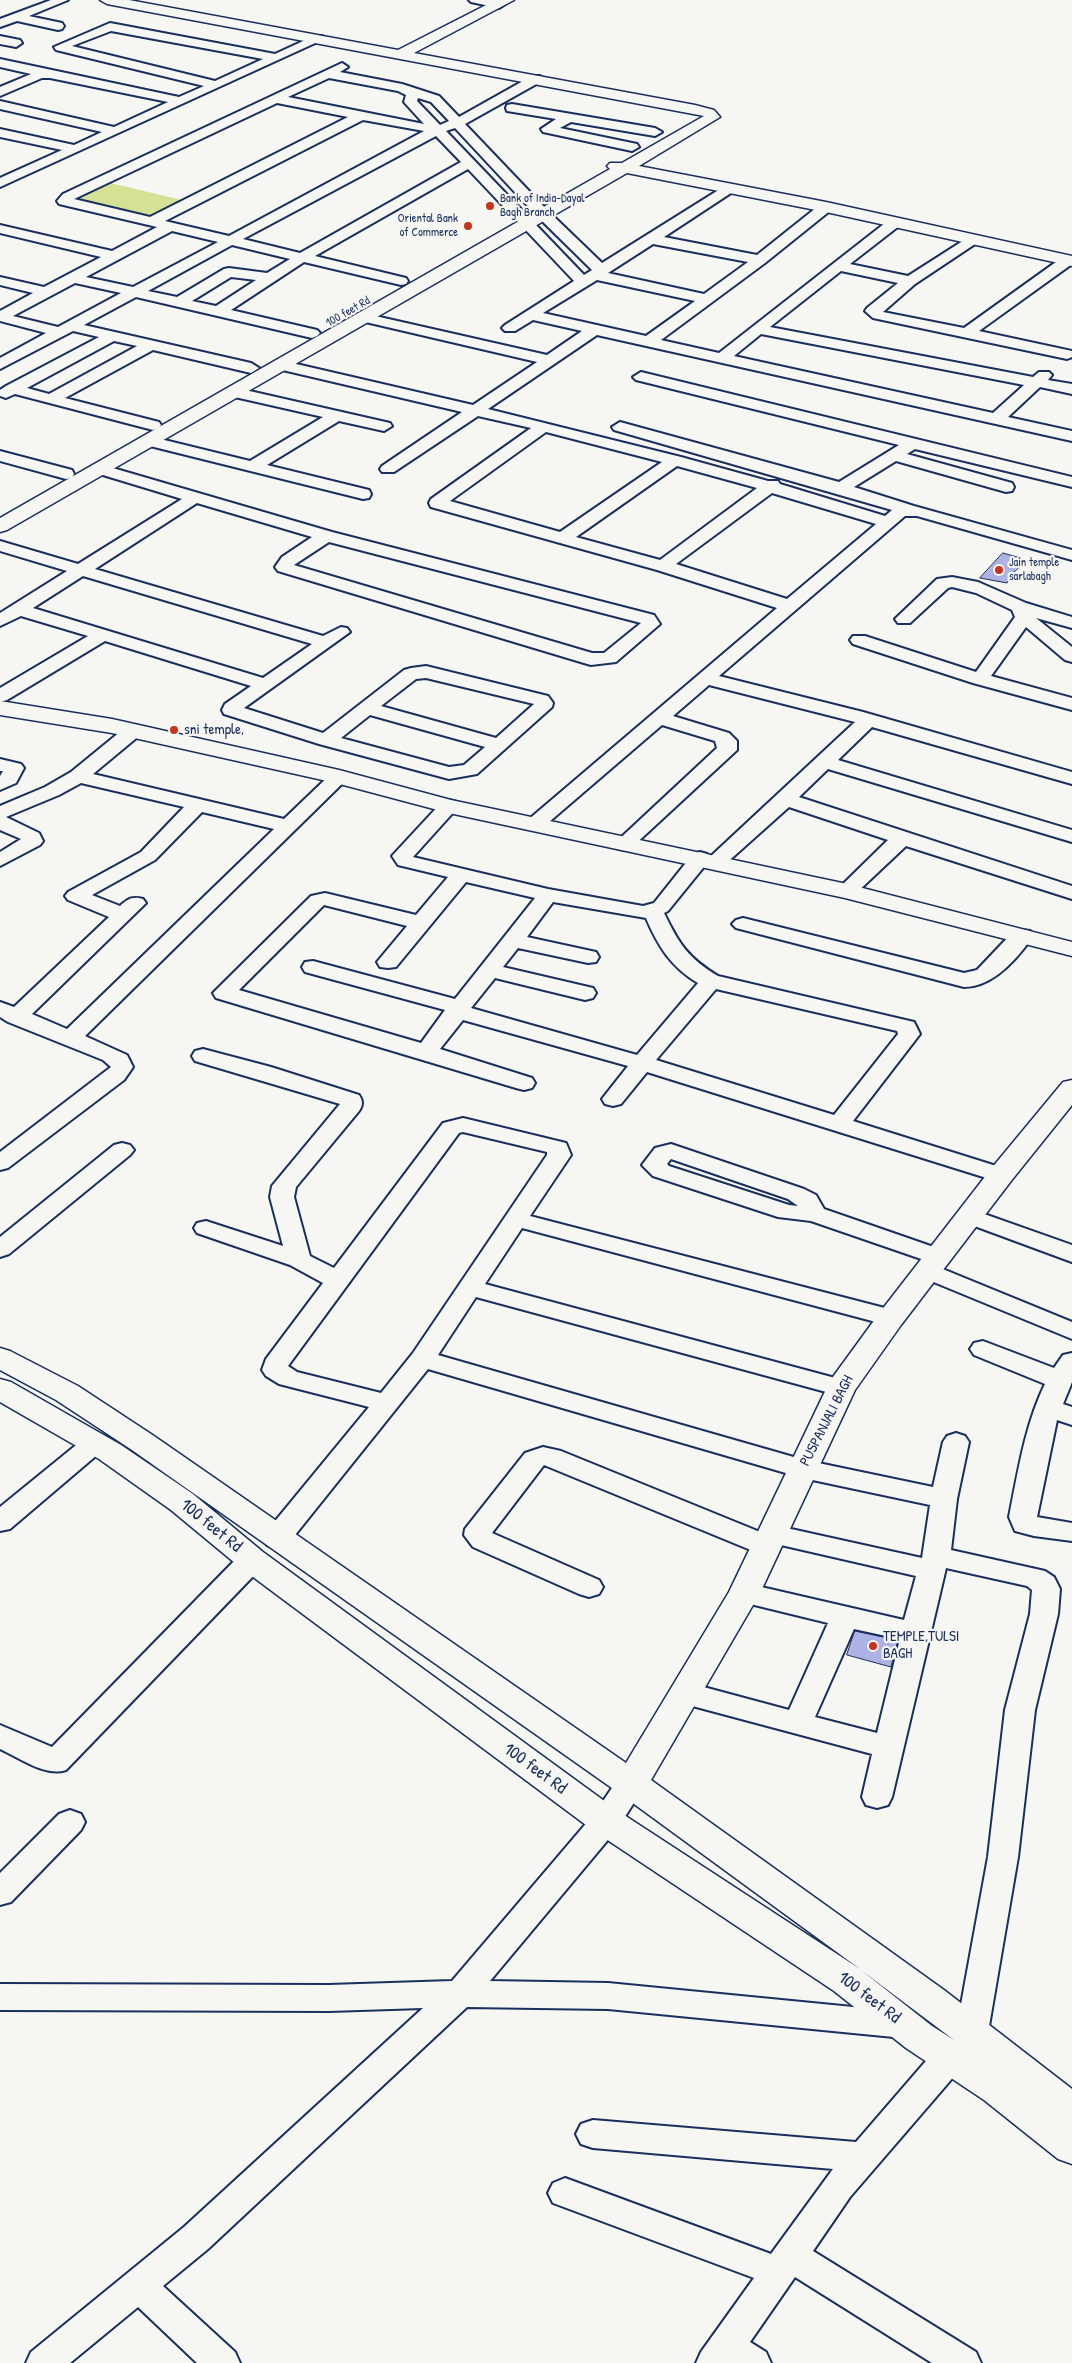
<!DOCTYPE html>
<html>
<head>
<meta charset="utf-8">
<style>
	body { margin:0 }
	canvas { display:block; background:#f6f6f2 }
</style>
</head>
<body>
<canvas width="1072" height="2363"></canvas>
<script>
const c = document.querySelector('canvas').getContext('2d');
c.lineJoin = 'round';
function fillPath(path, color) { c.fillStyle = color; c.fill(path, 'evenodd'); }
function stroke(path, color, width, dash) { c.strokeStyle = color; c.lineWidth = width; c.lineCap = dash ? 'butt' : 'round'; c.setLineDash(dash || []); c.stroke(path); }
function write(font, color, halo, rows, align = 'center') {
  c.font = font + ' "Patrick Hand",sans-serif'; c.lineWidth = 4.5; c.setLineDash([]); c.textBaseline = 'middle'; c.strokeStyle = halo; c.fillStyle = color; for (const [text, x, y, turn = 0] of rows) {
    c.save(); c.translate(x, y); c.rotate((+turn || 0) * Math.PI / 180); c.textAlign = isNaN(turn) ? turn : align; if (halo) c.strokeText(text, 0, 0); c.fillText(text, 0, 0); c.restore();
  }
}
fillPath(new Path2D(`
	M102 181 190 202 150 223 64 201Z`), '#d5e295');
const building = new Path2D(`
	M1003 553 1028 560 1014 572 1007 583 980 578Z
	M855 1631 898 1640 891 1667 847 1655Z`);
fillPath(building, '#acb2e3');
stroke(building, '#1b2f5e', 1);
const street = new Path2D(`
	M51 0H68L29 16 62 23 64 26 62 29 58 30 17 21 0 27V19Z
	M469 0H496L505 4 499 8 471 2Z
	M110 23 275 54 314 36H322L324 39 0 187V178L62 150 0 137V129L74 145 102 132 0 109V101L114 127 168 102 50 78H42L0 96V87L31 74 0 67V59L179 97 204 86 56 50 54 47ZM111 31 263 59 215 81 72 46Z
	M0 36 20 40 22 43 16 47 0 44Z
	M342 63 348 67 340 72 402 84 439 96 459 117 532 76H540L542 79 540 82 465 124 548 211 602 263 725 186 730 185 737 189 664 237 757 255 821 204H831L833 207 831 210 765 263 661 340 719 353 889 220H899L901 223 899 226 850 264 908 276 969 237H979L981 240 915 284 883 312 964 328 1063 257H1072V264L979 331 1072 351V357L1067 359 873 318 865 311 867 308 898 283 841 271 770 327 1033 377 1039 372H1049L1052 375 1048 380 1072 384V394L1040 387 1008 417 1072 431V441L597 335 488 409 681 457 768 481H778L780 484 885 516 892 510 614 430 612 427 620 422 839 482 899 445 636 380 633 377 641 372 1072 477V487L915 449 907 454 1012 483 1014 487 1012 491 1006 492 896 461 854 487 914 506 1072 550V560L917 516H905L719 676 863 712 1072 772V784L872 727 838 760 1072 830V842L828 769 799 797 1072 886V899L906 846 854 895 847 897 840 895 837 891 840 887 888 840 789 807 723 866 716 868 709 866 707 863 668 911 664 913C679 944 688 958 718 976L914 1022 920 1034 853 1121 1009 1170 1013 1175 1009 1180 1001 1182 993 1180 647 1072 621 1104 613 1106 605 1104 602 1099 628 1066 463 1020 440 1049 532 1078 535 1083 532 1088 524 1090 516 1088 216 998 213 993 311 896 325 893 416 915 448 877 398 865 392 856 442 802 449 800 456 802 459 806 413 857 548 889 643 906 654 903 693 854 700 852 707 854 710 857 855 722 709 685 673 716 729 733 737 741V750L631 848 624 850 617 848 614 844 717 748 715 741 662 725 542 828 535 830 528 828 525 824 528 820 777 608 657 570 431 507 429 503 431 499 531 428 478 416 394 472H382L380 469 382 466 462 412 274 368 271 365 279 360 473 405 537 362 357 320 355 317 357 314 362 313 547 355 582 331 533 320 515 331H505L502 328 505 325 574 281 468 169 315 256 406 278 408 281 406 284 401 285 304 262 231 310 317 330 320 333 317 336 312 338 136 297 84 325 251 363 259 368 251 373 153 350 65 398 159 422 161 425 159 428 153 430 15 394 6 398 0 396V390L6 386 99 337 73 331 0 369V358L46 333 0 321V311L33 293 0 285V277L44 287 101 257 0 233V225L112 251 157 227 59 204 57 201 63 194ZM329 78 398 91 406 95 404 102 424 124 288 97ZM418 98 431 102 449 121 440 125 417 101ZM277 103 348 117 150 217 74 199ZM363 120 424 131 229 236 165 221ZM455 128 538 217 592 270 584 275 446 131ZM436 136 461 162 300 253 243 239ZM172 231 218 242 133 287 86 277ZM653 244 748 262 704 294 608 273ZM232 245 290 259 267 273 229 268 224 269 177 297 148 291ZM231 277 256 280 216 306 192 301ZM597 280 695 301 646 336 543 313ZM75 283 121 293 58 327 13 316ZM761 334 1024 385 993 413 734 356ZM114 341 137 346 49 394 27 388ZM546 432 662 462 560 532 450 501ZM677 466 757 488 660 560 576 537ZM772 493 876 524 787 599 676 564ZM466 882 535 898 455 999 313 961 305 962 302 967 305 972 445 1010 421 1043 239 990 324 905 407 926 377 962 380 967 388 968 396 967ZM553 902 646 918C658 946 671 967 698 983L637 1055 471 1008 495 978 585 1000 593 998 596 993 593 988 503 967 518 948 588 963 596 962 599 957 596 952 527 937ZM716 989 897 1031 898 1034 834 1115 656 1060Z
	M512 104 655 128 662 132 655 136 571 122 560 128 637 144 639 147 632 151 543 132 541 129 556 119 507 111 506 108 507 105Z
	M232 387 390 423 392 426 384 431 339 421 267 465 369 490 371 494 369 498 363 499 142 444 140 441 148 436 250 461 323 417 226 395 224 392Z
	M0 451 72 470 74 474 72 478 66 479 0 461Z
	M99 464 332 532 654 615 660 624 616 662 591 665 584 663 278 571 275 567 282 557 312 537 197 503 95 569 323 636 341 627 347 628 350 632 244 708 323 733 404 670 411 668 426 666 548 696 553 703 552 707 477 774 449 779 319 744 224 714 222 710 225 704 251 686 105 641 7 700 0 702V688L88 636 21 616 0 626V613L67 571 0 551V541L78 564 182 499 93 472 91 469 93 466ZM329 542 641 623 604 653H592L294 565ZM83 576 312 644 263 678 33 608ZM426 678 534 704 496 738 381 706 416 679ZM370 715 485 747 464 765 449 767 341 738Z
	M952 577 978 582 1026 603 1072 617V628L1036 618 1072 647V662L1065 660 1026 627 991 676 1072 698V710L973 683 853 644 850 640 853 636H865L976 672 1015 617 1012 610 976 593 952 587 948 588 910 623H898L895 619 937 579Z
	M133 725 140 727 143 731 140 735 93 774 284 819 332 773H346L349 777 85 1036 127 1055 133 1067 124 1080 8 1168 0 1170V1152L111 1067 103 1060 8 1022 0 1017V1002L14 1007 109 917 68 900 65 896 68 892 141 852 184 807 81 783 59 795 6 817 39 833 43 841 40 845 0 866V852L21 839 0 830V806L45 787 71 772 126 727ZM202 812 274 829 67 1029 32 1014 146 903 143 899C132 896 128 899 120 906L92 895 155 860Z
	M0 759 21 764 24 768 16 783 0 790V776L3 771H0Z
	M743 918 964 973 977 970 1014 931 1022 930 1030 931 1033 936C1017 959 993 987 964 987L736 928 732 924 736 920Z
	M203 1049 271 1067 359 1095C363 1101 363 1105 359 1111L296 1187 294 1197 310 1256 334 1268 443 1123 463 1118 566 1143 571 1155 530 1216 900 1312 904 1318 900 1324 891 1326 522 1228 485 1284 850 1382 854 1388 850 1394 841 1396 476 1297 438 1355 804 1460 933 1487 943 1442 947 1436 956 1433 965 1436 969 1442 957 1499 951 1550 1045 1571 1054 1577 1060 1589 1058 1614 1035 1710 1018 1857 988 2032 983 2041 972 2045 961 2041 956 2032 988 1857 1005 1710 1030 1614 1032 1590 1027 1586 946 1568 892 1797 888 1805 877 1808 866 1805 862 1797 872 1754 685 1704 675 1701 671 1693 675 1685 685 1682 789 1710 828 1623 734 1600 730 1593 734 1586 744 1583 904 1620 916 1576 781 1545 778 1553 768 1556 758 1553 544 1465 492 1533 599 1580 603 1587 599 1594 589 1597 579 1594 473 1547 464 1535 465 1529 525 1453 543 1447 561 1451 760 1532 763 1527 773 1525 922 1558 930 1505 803 1478 428 1369 287 1545 277 1548 267 1545 263 1538 267 1531 369 1407 279 1384 266 1376 262 1370 266 1359 323 1283 290 1265 197 1233 194 1228 197 1223 206 1221 283 1246 270 1197 272 1186 340 1104 195 1061 192 1056 195 1051ZM463 1132 547 1152V1155L413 1353 381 1393 297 1372 288 1366 459 1133ZM854 1629 900 1639 877 1733 815 1717Z
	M122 1143 130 1145 134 1150 130 1155 9 1254 0 1257V1237L114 1145Z
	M671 1144 804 1189 816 1195 824 1209 948 1252 951 1257 948 1262 939 1265 930 1262 811 1221 778 1217 653 1176 642 1165 655 1148ZM671 1159 788 1199 798 1206 789 1205 669 1166 667 1164Z
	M970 1209 1072 1245V1262L961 1221 958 1216 961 1211Z
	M928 1263 1072 1322V1339L919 1276 916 1271 919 1266Z
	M983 1341 1054 1368 1063 1355 1072 1353V1382L1063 1404 1072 1407V1425L1057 1420 1037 1517 1072 1523V1541L1034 1536 1015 1531 1009 1517C1018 1472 1025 1425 1045 1384L974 1355 970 1349 974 1343Z
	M95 1434 104 1437 108 1443 104 1449 10 1529 0 1531V1507L86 1437Z
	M252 1550 262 1553 266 1560 262 1567 66 1770C45 1777 20 1758 0 1749V1725L52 1747 242 1553Z
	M631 1773 642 1776 646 1784 617 1829 490 1981 608 1983 904 2012 915 2016 920 2025 915 2034 904 2038 608 2009 467 2007 208 2249 163 2286 235 2352 240 2363H197L138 2307 70 2363H26L31 2352 184 2227 423 2008 329 2011 0 2010V1984L329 1985 452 1981 595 1813 620 1776Z
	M70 1810 81 1814 85 1822 81 1830 11 1902 0 1905V1873L59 1814Z
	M950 2043 962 2047 966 2057 962 2067 850 2197 813 2251 976 2352 981 2363H932L795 2277 750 2342 766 2352 771 2363H696L701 2352 754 2278 553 2203 548 2193 553 2183 565 2178 771 2254 833 2169 593 2148 581 2144 576 2134 581 2124 593 2120 856 2142 938 2047Z`);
const secondary = new Path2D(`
	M100 0H129L398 50 496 0H514L414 53 695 105 714 110 720 117 639 166 826 202 1072 256V266L826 212 627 173 7 530 0 532V518L610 169 607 166 610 163H622L704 116 107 4Z
	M0 701 112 719 339 770 451 800 847 884 1072 942V956L845 898 449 813 336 783 112 733 0 715Z
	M1072 1080V1105L1011 1181 901 1325 855 1390 760 1593 651 1780 944 1990 1072 2089V2164L1058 2159 984 2100 906 2048 834 1991 594 1831 241 1568 171 1510 99 1459 0 1402V1379L11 1382 121 1445 193 1494 263 1552 618 1811 860 1969 619 1793 132 1450 56 1400 0 1370V1348L10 1351 78 1386 154 1436 626 1763 729 1592 830 1381 881 1311 991 1169 1063 1082ZM861 1970 954 2040 932 2026Z`);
stroke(street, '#1b2f5e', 4);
stroke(secondary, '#1b2f5e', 3);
fillPath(street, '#f6f6f2');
fillPath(secondary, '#f6f6f2');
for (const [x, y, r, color] of [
	[490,206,5,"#c8321e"],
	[468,226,5,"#c8321e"],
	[999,570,5,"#c8321e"],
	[174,730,5,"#c8321e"],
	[873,1646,5,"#c8321e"]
]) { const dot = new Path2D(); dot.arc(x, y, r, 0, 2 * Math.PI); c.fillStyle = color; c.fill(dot); stroke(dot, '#f6f6f2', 2); }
write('12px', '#1b2f5e', '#f6f6f2', [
	["Bank of India-Dayal",500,199],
	["Bagh Branch",500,213],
	["Oriental Bank",458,219,"right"],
	["of Commerce",458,233,"right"],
	["Jain temple",1009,563],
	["sarlabagh",1009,577]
], 'left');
write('12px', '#1b2f5e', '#f6f6f2', [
	["100 feet Rd",348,312,-30]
]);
write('15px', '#1b2f5e', '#f6f6f2', [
	["sni temple,",184,730],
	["TEMPLE,TULSI",883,1637],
	["BAGH",883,1654]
], 'left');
write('15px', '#1b2f5e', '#f6f6f2', [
	["PUSPANJALI BAGH",827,1421,-63]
]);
write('18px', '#1b2f5e', '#f6f6f2', [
	["100 feet Rd",211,1526,39],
	["100 feet Rd",535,1769,36],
	["100 feet Rd",869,1998,37]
]);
</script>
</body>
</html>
